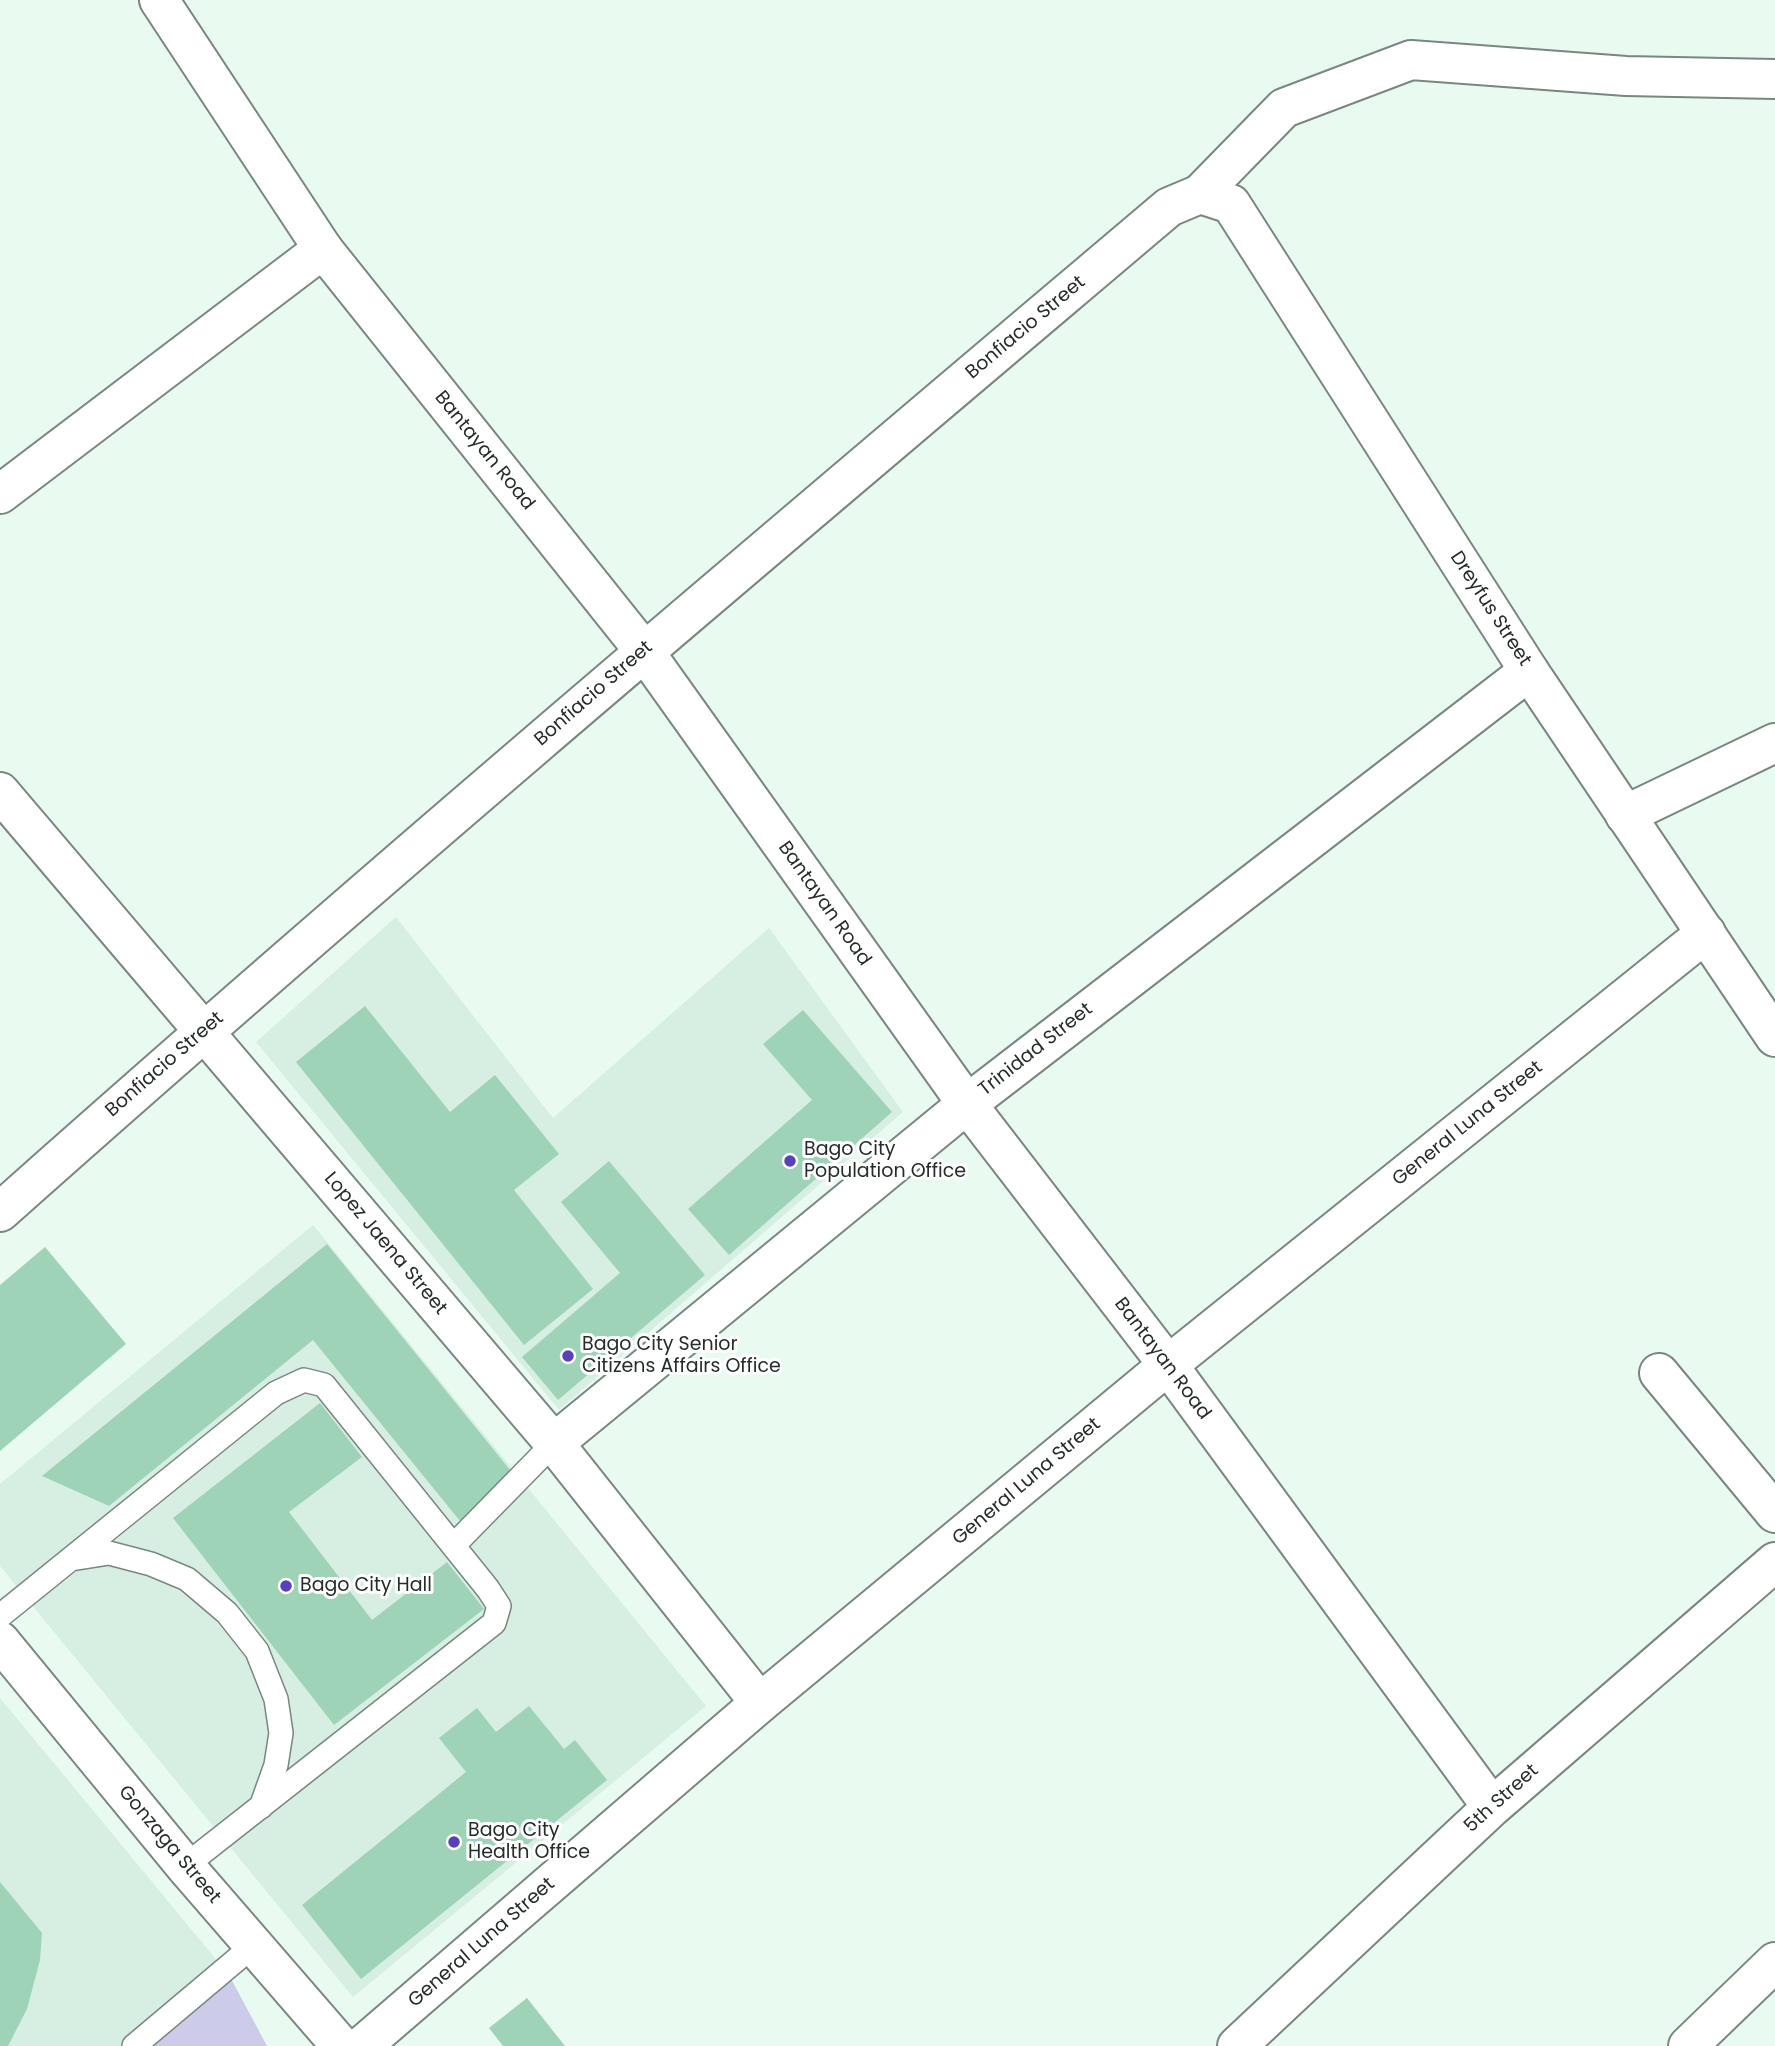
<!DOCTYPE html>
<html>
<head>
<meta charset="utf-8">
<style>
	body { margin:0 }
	canvas { display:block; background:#e9faf0 }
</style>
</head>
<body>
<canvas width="1775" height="2046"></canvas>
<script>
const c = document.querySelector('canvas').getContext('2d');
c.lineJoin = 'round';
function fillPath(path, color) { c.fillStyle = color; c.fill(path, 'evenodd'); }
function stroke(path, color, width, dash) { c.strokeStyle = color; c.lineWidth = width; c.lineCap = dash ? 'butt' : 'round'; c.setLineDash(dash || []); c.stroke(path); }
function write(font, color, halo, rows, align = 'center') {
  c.font = font + ' Poppins,sans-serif'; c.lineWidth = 6; c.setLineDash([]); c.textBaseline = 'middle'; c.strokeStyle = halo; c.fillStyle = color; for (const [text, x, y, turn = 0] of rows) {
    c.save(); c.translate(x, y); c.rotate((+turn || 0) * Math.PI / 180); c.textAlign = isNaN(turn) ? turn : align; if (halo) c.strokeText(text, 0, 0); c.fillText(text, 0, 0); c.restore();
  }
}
fillPath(new Path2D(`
	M396 917 553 1118 769 928 903 1112 559 1410 256 1042Z
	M313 1225 706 1706 353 1997 0 1566V1484Z
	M0 1698 229 1975 147 2046H0Z`), '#d6efe2');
fillPath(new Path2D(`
	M229 1975 267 2046H147Z`), '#ccccea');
fillPath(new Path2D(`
	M365 1006 450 1112 495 1075 559 1154 514 1190 593 1289 524 1345 296 1062Z
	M803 1010 892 1112 729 1255 688 1209 812 1100 763 1044Z
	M609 1161 705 1275 558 1400 522 1357 620 1273 561 1202Z
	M327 1244 515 1476 460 1521 313 1340 109 1506 42 1476Z
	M45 1247 126 1344 0 1451V1285Z
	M320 1403 362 1457 289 1512 372 1620 447 1562 484 1609 334 1725 173 1518Z
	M529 1706 564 1749 575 1740 607 1780 361 1979 302 1905 466 1772 439 1738 477 1708 496 1732Z
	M0 1882 42 1933 40 1960 27 2009 8 2046H0Z
	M527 1998 565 2046H503L489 2028Z`), '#9ed3b8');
const service = new Path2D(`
	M454 1545 554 1443
	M71 1559 109 1553 151 1564 187 1579 227 1613 257 1651 276 1699 281 1733 276 1765 261 1807
	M0 1616 276 1393 304 1380 324 1385 488 1589 499 1606 494 1623 185 1866
	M134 2046 254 1945`);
const minor = new Path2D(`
	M1200 194 1284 108 1411 60 1626 76 1775 79
	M0 494 323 249
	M0 792 554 1443 760 1703
	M1625 815 1775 743
	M1659 1373 1775 1513
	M554 1443 967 1104 1529 671
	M0 1641 185 1866 341 2046
	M1492 1807 1168 1365 1706 933
	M1237 2046 1492 1807 1775 1562
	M1688 2046 1775 1962`);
const tertiary = new Path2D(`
	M159 0 323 249 644 651 967 1104 1168 1365 760 1703 362 2046
	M0 1212C384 870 777 539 1169 207L1200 194 1231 204 1529 671 1775 1037`);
stroke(service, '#78877f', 26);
stroke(minor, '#78877f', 42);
stroke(tertiary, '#78877f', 42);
stroke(service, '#fff', 23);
stroke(minor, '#fff', 38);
stroke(tertiary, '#fff', 38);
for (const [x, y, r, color] of [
	[790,1161,7,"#5842ba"],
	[568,1356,7,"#5842ba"],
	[286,1586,7,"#5842ba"],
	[454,1842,7,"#5842ba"]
]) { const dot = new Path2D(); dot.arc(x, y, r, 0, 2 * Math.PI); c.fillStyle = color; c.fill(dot); stroke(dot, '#fff', 2.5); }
write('19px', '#262c29', '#fff', [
	["Bonfiacio Street",1026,328,-40],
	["Bantayan Road",484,451,51],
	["Dreyfus Street",1490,609,57],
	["Bonfiacio Street",594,694,-41],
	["Bantayan Road",824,904,55],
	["Trinidad Street",1036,1050,-38],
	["Bonfiacio Street",165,1065,-41],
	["General Luna Street",1468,1124,-39],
	["Lopez Jaena Street",385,1244,50],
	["Bantayan Road",1162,1359,53],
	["General Luna Street",1027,1482,-40],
	["5th Street",1502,1799,-42],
	["Gonzaga Street",169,1845,50],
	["General Luna Street",482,1943,-41]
]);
write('19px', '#262c29', '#fff', [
	["Bago City",804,1150],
	["Population Office",804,1172],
	["Bago City Senior",582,1345],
	["Citizens Affairs Office",582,1367],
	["Bago City Hall",300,1586],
	["Bago City",468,1831],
	["Health Office",468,1853]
], 'left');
</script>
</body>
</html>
